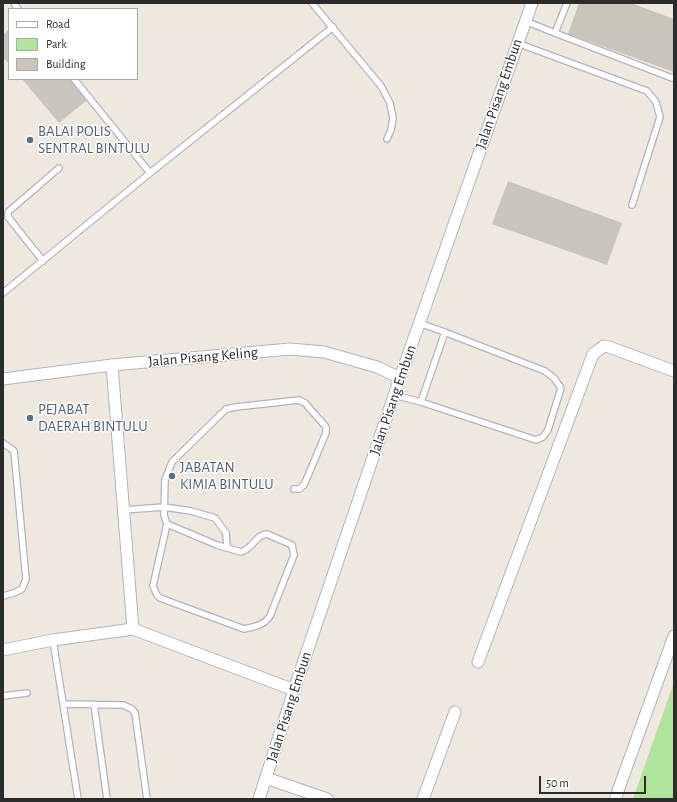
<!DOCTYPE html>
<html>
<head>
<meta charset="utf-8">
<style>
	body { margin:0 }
	#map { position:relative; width:677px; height:802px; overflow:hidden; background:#eee8de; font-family:"Alegreya Sans",sans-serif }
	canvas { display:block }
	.frame { position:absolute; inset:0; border:4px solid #2c2c2c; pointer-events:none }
	.legend { position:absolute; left:8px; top:8px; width:130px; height:72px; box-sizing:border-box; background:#fff; border:1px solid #ababab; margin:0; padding:5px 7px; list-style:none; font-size:12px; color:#2c2c2c }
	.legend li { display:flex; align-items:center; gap:8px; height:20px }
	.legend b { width:20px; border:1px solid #ababab }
	.scale { position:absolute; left:539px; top:776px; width:107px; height:18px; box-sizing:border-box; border:2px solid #2c2c2c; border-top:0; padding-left:5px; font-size:12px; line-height:14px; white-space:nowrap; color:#2c2c2c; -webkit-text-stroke:3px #fff; paint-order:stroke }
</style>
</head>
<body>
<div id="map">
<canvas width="677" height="802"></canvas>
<div class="frame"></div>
<ul class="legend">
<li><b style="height:5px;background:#fff"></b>Road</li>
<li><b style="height:11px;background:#aee59a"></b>Park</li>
<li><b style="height:11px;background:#c9c5bd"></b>Building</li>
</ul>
<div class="scale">50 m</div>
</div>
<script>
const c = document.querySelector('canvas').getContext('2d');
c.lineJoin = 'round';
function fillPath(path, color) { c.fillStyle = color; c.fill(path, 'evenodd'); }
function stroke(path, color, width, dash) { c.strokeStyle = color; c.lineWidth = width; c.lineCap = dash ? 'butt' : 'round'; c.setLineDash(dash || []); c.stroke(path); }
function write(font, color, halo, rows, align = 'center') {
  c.font = font + ' "Alegreya Sans",sans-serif'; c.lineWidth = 3; c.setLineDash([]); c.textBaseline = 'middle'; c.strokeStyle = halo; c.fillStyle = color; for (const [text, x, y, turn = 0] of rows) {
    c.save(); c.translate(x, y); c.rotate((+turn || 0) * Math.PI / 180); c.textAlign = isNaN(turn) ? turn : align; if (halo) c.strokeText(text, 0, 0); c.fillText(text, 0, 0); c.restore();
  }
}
fillPath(new Path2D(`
	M674 682V799H633Z`), '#aee59a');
fillPath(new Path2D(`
	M579 3H631L674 19V72L568 34Z
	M9 29V64L3 57V35Z
	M22 79H70L87 100 59 123Z
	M508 181 622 223 607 265 492 224Z`), '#c9c5bd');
const lane = new Path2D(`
	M14 3 18 9
	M312 3 381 86 390 103 393 118 391 130 387 139
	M525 21 555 33 567 3
	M555 33 672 78 674 77
	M517 43 647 91 656 102 660 117 632 205
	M74 79 150 173
	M43 261 8 217V212L59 168
	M3 293 150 173 333 27
	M394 395 421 402 536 440 543 437 548 430 561 388 554 378 545 371 439 330 419 323
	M421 402 445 332
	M3 443 14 451 26 579 22 589 14 593 3 596
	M123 510 164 507 191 511 215 518 226 533 227 548
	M167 524 217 545 241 552C253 549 256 534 267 534L292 545 294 555 270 616C265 625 253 627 244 629L160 598 157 595 153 586 167 524 164 515 165 480 172 462 226 409 236 407 299 400 305 403 326 427V433L304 485 299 489H294
	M53 640 78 799
	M3 696 27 693
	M63 704 123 705 132 709 135 713 147 799
	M94 704 107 799`);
const street = new Path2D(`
	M112 365 133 629
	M3 379 112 365 290 349 324 352 377 367 400 378
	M3 650 53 640 133 629 294 690
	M478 662 593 354 604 346 609 347 674 371
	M266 778 327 799
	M259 799 294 690 400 378 532 3
	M423 799 455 712
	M615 799 674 636`);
stroke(lane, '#b2b3c0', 8);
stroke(street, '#b2b3c0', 13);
stroke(lane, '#fff', 5.5);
stroke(street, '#fff', 11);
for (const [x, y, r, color] of [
	[30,140,4,"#5c6f8a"],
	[30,418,4,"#5c6f8a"],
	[172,476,4,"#5c6f8a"]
]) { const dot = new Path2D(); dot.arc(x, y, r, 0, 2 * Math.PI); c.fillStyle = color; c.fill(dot); stroke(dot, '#fff', 1.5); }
write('15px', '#2c2c2c', '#fff', [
	["Jalan Pisang Embun",499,94,-71],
	["Jalan Pisang Keling",203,357,-5],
	["Jalan Pisang Embun",393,400,-71],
	["Jalan Pisang Embun",289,707,-72]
]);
write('15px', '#4e5e75', '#fff', [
	["BALAI POLIS",38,131],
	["SENTRAL BINTULU",38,148],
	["PEJABAT",38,409],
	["DAERAH BINTULU",38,426],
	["JABATAN",180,467],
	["KIMIA BINTULU",180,484]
], 'left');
</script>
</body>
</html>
